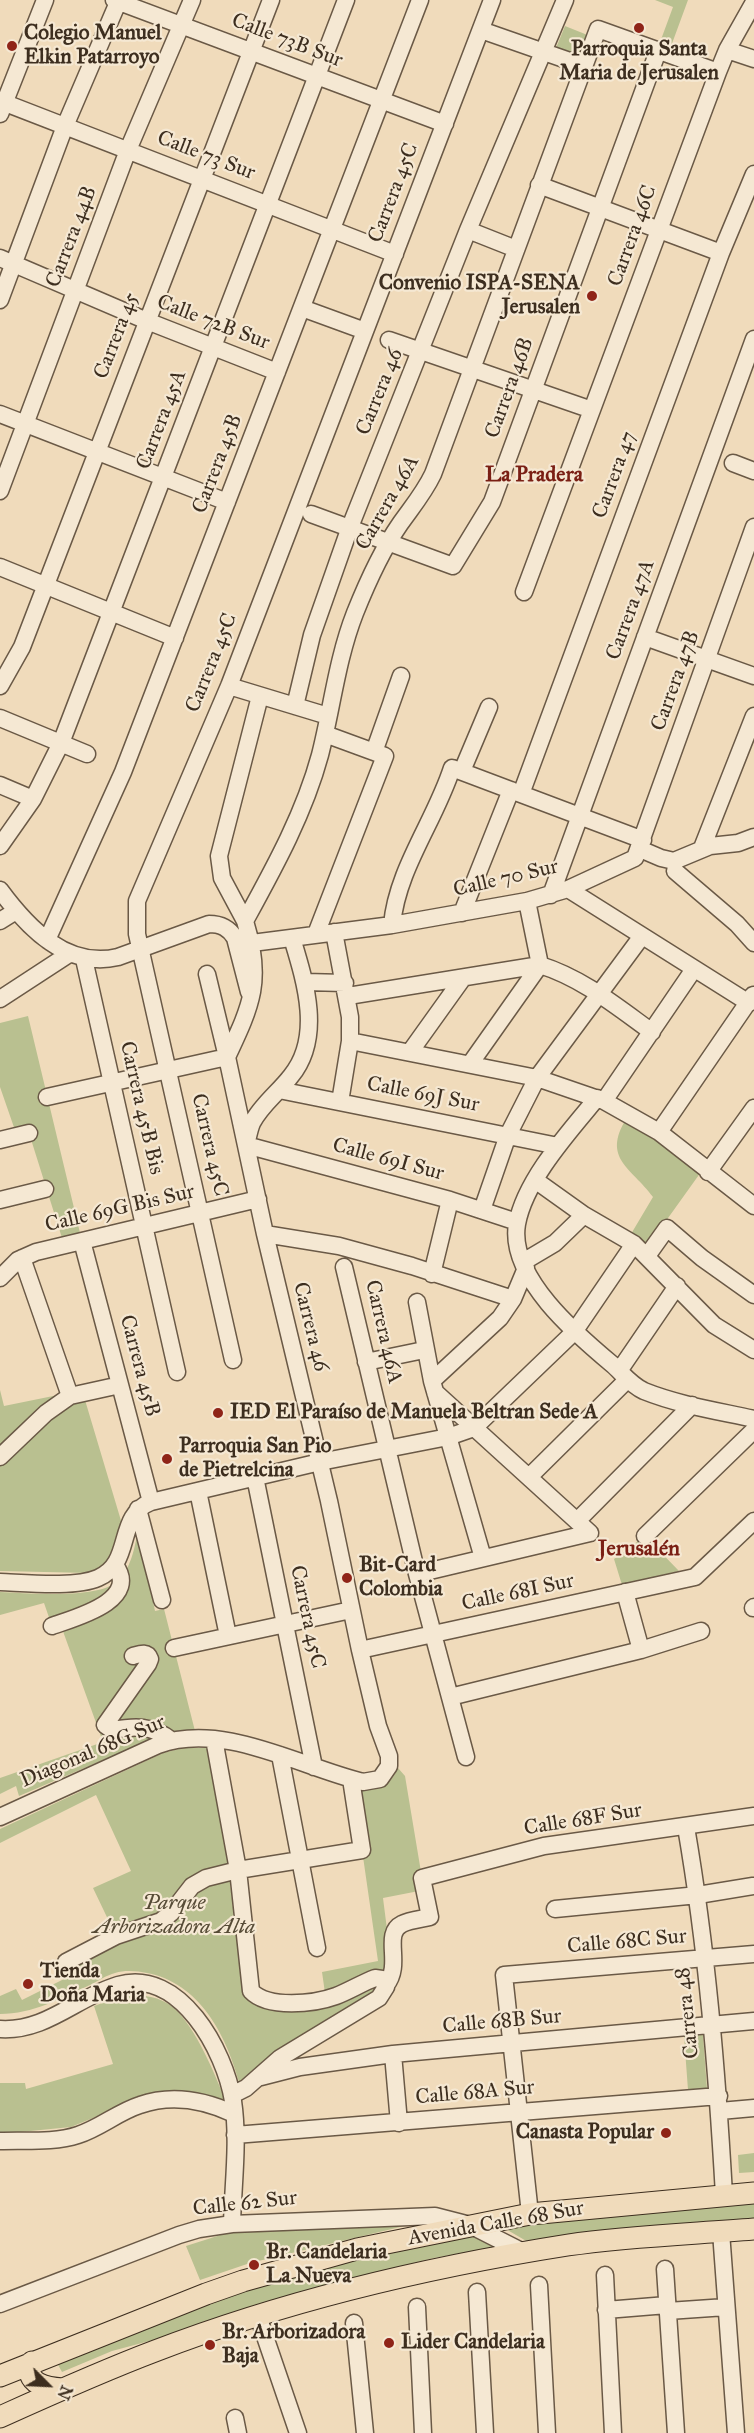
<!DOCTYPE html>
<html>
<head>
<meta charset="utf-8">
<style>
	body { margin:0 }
	#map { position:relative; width:754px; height:2433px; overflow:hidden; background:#f0dbbb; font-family:"IM FELL Great Primer",serif }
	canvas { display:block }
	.north { position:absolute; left:18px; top:2355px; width:60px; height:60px; -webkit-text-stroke:4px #f5e8d3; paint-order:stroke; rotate:114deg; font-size:16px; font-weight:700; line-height:24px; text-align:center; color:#3d2e1f }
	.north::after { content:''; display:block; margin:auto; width:21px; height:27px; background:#3d2e1f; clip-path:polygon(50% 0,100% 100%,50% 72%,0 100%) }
</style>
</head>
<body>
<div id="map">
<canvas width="754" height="2433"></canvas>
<div class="north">N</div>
</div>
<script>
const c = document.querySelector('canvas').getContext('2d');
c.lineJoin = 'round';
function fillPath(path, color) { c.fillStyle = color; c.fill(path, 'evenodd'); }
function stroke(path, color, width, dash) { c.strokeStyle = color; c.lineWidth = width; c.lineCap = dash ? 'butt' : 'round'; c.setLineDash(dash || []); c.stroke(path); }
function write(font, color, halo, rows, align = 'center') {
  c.font = font + ' "IM FELL Great Primer",serif'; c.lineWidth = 4.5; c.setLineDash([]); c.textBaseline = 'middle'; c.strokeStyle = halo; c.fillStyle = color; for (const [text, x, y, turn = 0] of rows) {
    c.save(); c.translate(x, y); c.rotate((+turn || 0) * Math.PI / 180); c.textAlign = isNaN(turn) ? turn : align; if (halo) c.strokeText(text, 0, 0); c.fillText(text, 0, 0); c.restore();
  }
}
fillPath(new Path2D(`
	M655 0H688L670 49 659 45 673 7Z
	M565 26 590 36 582 58 556 48Z
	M28 1016 80 1233 62 1238 29 1133 17 1136 0 1087V1023Z
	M626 1119 657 1139 701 1172 648 1246 631 1234 653 1197C631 1167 602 1159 626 1119Z
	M0 1390 4 1406 63 1394 85 1400 122 1524 113 1554 103 1566 89 1573 0 1571Z
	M138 1529 155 1611 164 1609 195 1731H177L152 1739 19 1796 16 1786 0 1794V1778L103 1742 60 1623 52 1626 44 1603 0 1615V1592C26 1593 94 1599 115 1583 131 1571 135 1547 138 1529Z
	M645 1536 679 1571 622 1585 614 1559Z
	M183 1748H208L225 1841 239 1958 248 1995 252 2002 269 2010 318 2006 371 1985 374 1988V1992L275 2052 239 2082C226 2034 199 1983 147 1973 137 1971 125 1970 115 1973 107 1975 98 1981 90 1985 61 1998 33 2014 0 2014V1996L16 1989 22 2000 72 1975 66 1962 116 1936 93 1888 131 1871 96 1795 0 1843V1829L163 1753Z
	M398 1768 405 1776 424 1890 383 1898 390 1953 386 1972 362 1975 325 1993 322 1972 378 1961 353 1787C374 1790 389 1789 398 1768Z
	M125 1995C143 1995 160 1996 174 2008 195 2026 216 2076 226 2102L117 2108 71 2127 0 2134V2083H25L26 2089 113 2064 94 2006Z
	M703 2035 707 2089 688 2090 684 2036Z
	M754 2153V2172L739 2173 738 2155Z
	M754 2202V2219L528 2242 504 2228 546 2222Z
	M417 2223 250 2263 200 2280 186 2246 230 2232Z
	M469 2234 496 2247 434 2258 353 2278 168 2336 112 2351 62 2372 56 2361 246 2290 362 2258Z`), '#b9c090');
const minor = new Path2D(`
	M114 0 445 124
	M481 30 584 66
	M727 50 754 59
	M0 101 395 254
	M0 114 45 0
	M539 185 721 253
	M468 230 516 249
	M0 258 147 321 277 372
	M0 300 65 126 119 0
	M302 308 365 331
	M389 340 592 410
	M0 414 227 502
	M733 463 754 471
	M0 491 128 150 192 0
	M311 514 453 566 492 502 658 51
	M0 567 175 638
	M524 592 718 72 727 50 754 2
	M645 637 754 676
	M0 686 22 647 271 0
	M229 686 328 716
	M295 706 312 635 350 527 468 230 565 0
	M0 718 87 754
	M374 752 401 676
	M462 771 489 707
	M0 785 33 799
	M521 794 721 253 754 174
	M0 846 33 799 61 743 346 0
	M702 848 754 716
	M640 849 661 858 674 861 710 846 738 843 754 837
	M675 871 737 924 754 943
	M568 889 749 1003
	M0 890C28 928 67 969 118 957L209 924C221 924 229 928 235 938L249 992
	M551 895 754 339
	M462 913 511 790
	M0 921 16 911
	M245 921 222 878 219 856 260 696
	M392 925C397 869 435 821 452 768L643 840
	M334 932 350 1017V1041L340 1102
	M316 934 385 756 325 734
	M292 938C305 981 323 1037 291 1076 279 1092 261 1105 252 1123 249 1130 248 1138 246 1145L450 1200 517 1222
	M47 940 123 772 420 0
	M252 943 392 925 527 901 568 889 635 858 754 527
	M84 959 177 1372
	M305 982 345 983
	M348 996 540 965C582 978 616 1006 652 1032
	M0 999 69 954
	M350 1041 537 1078 604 1101 659 1132 754 1206
	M410 1052 463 978
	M227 1057C252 1004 263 980 245 921 274 868 304 814 320 755 332 708 337 659 355 613 367 583 382 550 400 524 412 507 424 493 433 474L598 29 718 72
	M470 1064 540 965 527 901
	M279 1090 558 1146
	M47 1097 227 1057
	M597 1098C569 1132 525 1180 517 1224 508 1277 577 1335 613 1365 623 1374 631 1385 644 1391 679 1405 718 1411 754 1419
	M604 1101 694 969
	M659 1132 753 995
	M0 1140 29 1133
	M708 1172 754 1108
	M535 1180 584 1215 634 1244 714 1325 754 1350
	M0 1200 45 1189
	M482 1210 508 1135 537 1078 642 936
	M265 1234 339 1246 412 1266 513 1299
	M82 1241 151 1502
	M647 1256 667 1228 702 1258 754 1295
	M22 1258 70 1396
	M523 1262 555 1243 584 1215
	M344 1267 417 1574 466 1757
	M432 1274 450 1200
	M0 1278 18 1260 36 1252 258 1199
	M417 1302 432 1381 483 1558
	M233 1360 137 934V901L229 686 492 0
	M366 1362 424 1350
	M619 1371 677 1286
	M432 1381 500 1318 513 1299 526 1268
	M435 1392 590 1533
	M0 1457 46 1413 70 1396 120 1385
	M255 1477 314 1767
	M529 1477 627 1380
	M198 1491 228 1636
	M138 1509 162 1600
	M577 1521 692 1405
	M645 1536 754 1430
	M417 1574 590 1533
	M0 1582C26 1583 75 1588 98 1578 134 1563 115 1516 151 1502L320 1462 448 1437 474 1428 574 1332 634 1244
	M625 1592 641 1650
	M753 1608 754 1607
	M52 1626C74 1618 141 1601 115 1565
	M174 1648 351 1610
	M360 1650 695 1577 754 1521
	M133 1656C140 1654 147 1651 150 1659L148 1664 105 1725 112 1730C135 1726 152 1725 171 1740
	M450 1697 641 1650 701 1631
	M214 1739 238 1870 251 1991C268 2009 314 2004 336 1996 349 1991 362 1983 375 1978L382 1979 386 1987 379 1998 280 2058 246 2088 232 2095
	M280 1755 317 1948
	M0 1817 158 1745C223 1721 300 1767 363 1782L380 1779 389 1766V1756L378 1726 360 1650 329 1501 265 1234 227 1057 207 974
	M686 1827C707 1949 717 2071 724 2195
	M555 1909 698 1895 753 1886
	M66 1962 116 1936 161 1921 171 1913 192 1886 206 1878 238 1870 362 1850 351 1779
	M386 1985C403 1964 382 1934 402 1924 409 1920 421 1919 430 1917L422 1878 544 1846 754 1816
	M0 2029C46 2032 77 1997 118 1985 180 1967 225 2051 233 2101 239 2141 233 2184 232 2224
	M393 2054 399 2123
	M261 2077 300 2067 393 2054 754 2021
	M720 2111 754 2108
	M235 2135 719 2096
	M0 2141C25 2140 54 2143 78 2135 100 2128 118 2112 140 2105 172 2094 204 2100 234 2114
	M530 2214 504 1975 754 1954
	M721 2232 736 2433
	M665 2269 676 2433
	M605 2275 613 2433
	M539 2285 547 2433
	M477 2292 485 2433
	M0 2304 179 2235 199 2229 232 2224 435 2216 470 2225 525 2253
	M417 2307 423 2433
	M606 2310 667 2305
	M668 2311 726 2307
	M258 2316 298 2433
	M354 2323 365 2433
	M235 2418 238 2433`);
const major = new Path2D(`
	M32 2362C23 2384 47 2388 63 2389
	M0 2376 206 2294 243 2281 357 2249 530 2214 754 2193
	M0 2417C51 2394 102 2371 155 2351 288 2300 428 2267 568 2245 629 2236 692 2234 754 2229`);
stroke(minor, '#6a5946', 19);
stroke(major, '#3d2e1f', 23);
stroke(minor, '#f5e8d3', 16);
stroke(major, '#f0dbbb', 21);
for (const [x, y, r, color] of [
	[639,28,6,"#8f2418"],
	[12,46,6,"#8f2418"],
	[592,296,6,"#8f2418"],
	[218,1413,6,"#8f2418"],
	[167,1459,6,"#8f2418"],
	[347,1578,6,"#8f2418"],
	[28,1984,6,"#8f2418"],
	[666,2133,6,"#8f2418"],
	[254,2265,6,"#8f2418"],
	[389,2343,6,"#8f2418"],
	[210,2345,6,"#8f2418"]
]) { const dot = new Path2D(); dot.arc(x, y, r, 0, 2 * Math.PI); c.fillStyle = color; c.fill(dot); stroke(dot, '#f5e8d3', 2); }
write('bold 21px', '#3d2e1f', '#f5e8d3', [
	["Colegio Manuel",24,34],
	["Elkin Patarroyo",24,58],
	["Parroquia Santa",639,50,"center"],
	["Maria de Jerusalen",639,74,"center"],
	["Convenio ISPA-SENA",580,284,"right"],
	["Jerusalen",580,308,"right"],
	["IED El Paraíso de Manuela Beltran Sede A",230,1413],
	["Parroquia San Pio",179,1447],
	["de Pietrelcina",179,1471],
	["Bit-Card",359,1566],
	["Colombia",359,1590],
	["Tienda",40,1972],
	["Doña Maria",40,1996],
	["Canasta Popular",654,2133,"right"],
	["Br. Candelaria",266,2253],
	["La Nueva",266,2277],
	["Br. Arborizadora",222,2333],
	["Baja",222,2357],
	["Lider Candelaria",401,2343]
], 'left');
write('21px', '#3d2e1f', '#f5e8d3', [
	["Calle 73B Sur",287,41,21],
	["Calle 73 Sur",206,156,21],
	["Carrera 45C",394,193,-69],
	["Carrera 46C",633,236,-70],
	["Carrera 44B",72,237,-69],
	["Calle 72B Sur",213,323,21],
	["Carrera 45",117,336,-69],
	["Carrera 46B",510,388,-70],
	["Carrera 46",380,392,-68],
	["Carrera 45A",162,420,-69],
	["Carrera 45B",218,464,-69],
	["Carrera 47",615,475,-70],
	["Carrera 46A",388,503,-60],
	["Carrera 47A",631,610,-70],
	["Carrera 45C",212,663,-68],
	["Carrera 47B",676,681,-70],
	["Calle 70 Sur",506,879,-13],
	["Calle 69J Sur",423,1095,11],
	["Carrera 45B Bis",141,1108,77],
	["Carrera 45C",209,1145,77],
	["Calle 69I Sur",388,1160,15],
	["Calle 69G Bis Sur",120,1209,-13],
	["Carrera 46",310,1327,76],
	["Carrera 46A",383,1332,77],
	["Carrera 45B",139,1366,75],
	["Calle 68I Sur",518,1593,-12],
	["Carrera 45C",307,1617,78],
	["Diagonal 68G Sur",93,1752,-23],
	["Calle 68F Sur",583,1820,-9],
	["Calle 68C Sur",627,1942,-5],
	["Carrera 48",688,2013,-96],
	["Calle 68B Sur",502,2022,-5],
	["Calle 68A Sur",475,2093,-5],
	["Calle 62 Sur",245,2204,-6],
	["Avenida Calle 68 Sur",496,2224,-10]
]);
write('italic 21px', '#564b36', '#f5e8d3', [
	["Parque",174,1904],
	["Arborizadora Alta",174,1928]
]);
write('bold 22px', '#7a1f14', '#f5e8d3', [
	["La Pradera",534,476],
	["Jerusalén",639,1550]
]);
</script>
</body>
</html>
